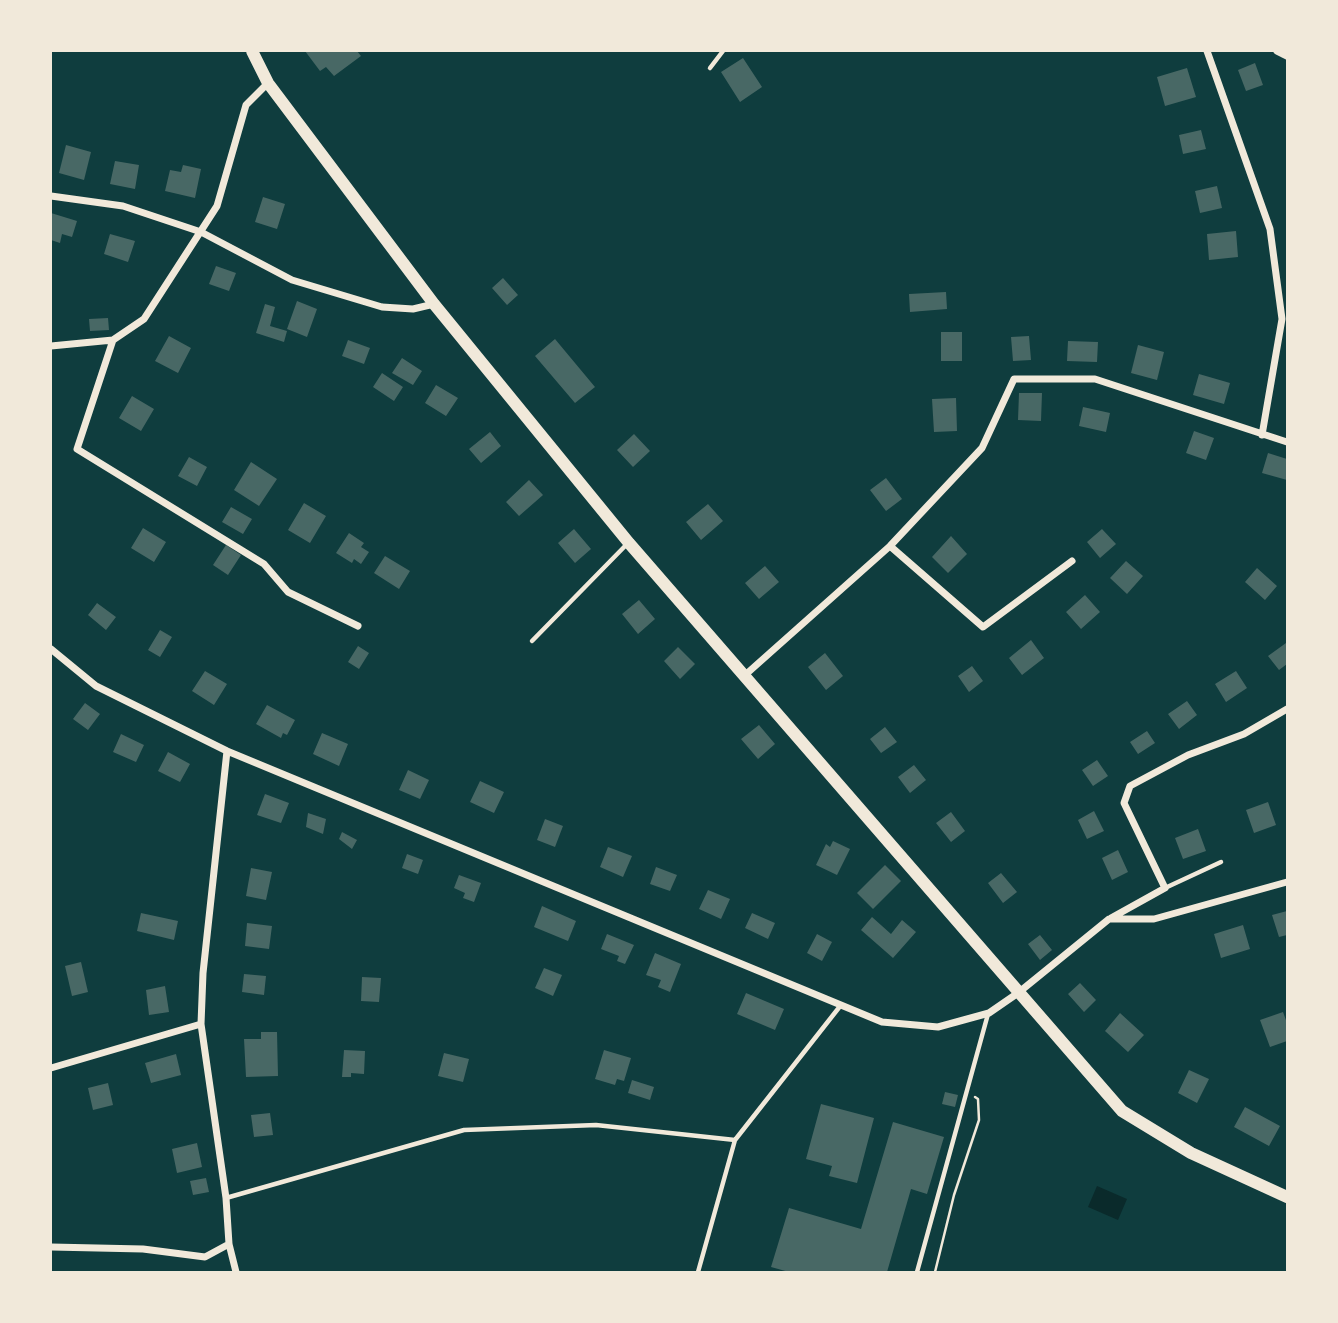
<!DOCTYPE html>
<html>
<head>
<meta charset="utf-8">
<style>
	body { margin:0 }
	#map { position:relative; width:1338px; height:1323px; overflow:hidden; background:#0f3d3e; font-family:"Alegreya Sans",sans-serif }
	canvas { display:block }
	.frame { position:absolute; inset:0; border:52px solid #f1e9da; pointer-events:none }
</style>
</head>
<body>
<div id="map">
<canvas width="1338" height="1323"></canvas>
<div class="frame"></div>
</div>
<script>
const c = document.querySelector('canvas').getContext('2d');
c.lineJoin = 'round';
function fillPath(path, color) { c.fillStyle = color; c.fill(path, 'evenodd'); }
function stroke(path, color, width, dash) { c.strokeStyle = color; c.lineWidth = width; c.lineCap = dash ? 'butt' : 'round'; c.setLineDash(dash || []); c.stroke(path); }
fillPath(new Path2D(`
	M1097 1186 1127 1199 1118 1220 1088 1207Z`), '#0a2a2b');
fillPath(new Path2D(`
	M305 51H357L361 56 334 76 326 67 320 71Z
	M743 58 762 87 740 102 721 72Z
	M1255 63 1263 85 1246 91 1238 70Z
	M1187 68 1196 97 1165 106 1157 77Z
	M1201 130 1206 149 1183 154 1179 135Z
	M66 145 91 152 84 180 59 173Z
	M115 161 139 165 135 189 110 184Z
	M183 165 201 169 195 198 165 191 170 170 181 172Z
	M1217 186 1222 208 1200 213 1195 191Z
	M263 197 285 204 277 229 255 222Z
	M51 213 77 221 72 237 62 234 60 243 51 240Z
	M1236 231 1238 257 1209 260 1207 234Z
	M110 234 135 241 128 262 104 254Z
	M216 266 236 273 229 291 209 284Z
	M503 278 518 295 507 305 492 288Z
	M946 292 947 309 910 312 909 294Z
	M297 301 317 309 307 337 287 329Z
	M265 304 275 307 270 326 287 331 284 342 256 333Z
	M108 318 109 330 90 331 89 319Z
	M941 332H962V361H941Z
	M169 336 191 348 178 373 155 361Z
	M1029 336 1031 360 1013 361 1011 337Z
	M555 339 595 387 575 403 535 356Z
	M348 340 370 348 364 364 342 356Z
	M1068 341 1098 342 1097 362 1067 361Z
	M1138 345 1164 352 1157 380 1131 373Z
	M402 358 422 371 413 385 392 373Z
	M382 373 403 387 394 401 373 387Z
	M1199 374 1230 383 1224 404 1193 395Z
	M436 385 458 398 446 416 425 403Z
	M1019 393H1042L1041 421 1018 420Z
	M132 396 154 409 141 431 119 418Z
	M956 398 957 431 934 432 932 399Z
	M1083 407 1110 413 1106 432 1079 426Z
	M1194 431 1214 438 1206 460 1186 453Z
	M490 432 501 446 481 463 469 449Z
	M634 434 650 451 633 467 617 450Z
	M1268 453 1287 459V480L1262 473Z
	M189 457 207 467 197 486 178 476Z
	M251 462 277 479 259 506 234 490Z
	M886 478 902 499 886 511 870 490Z
	M529 480 543 495 519 516 506 502Z
	M304 503 326 516 310 543 288 530Z
	M708 504 723 521 701 540 686 522Z
	M231 507 252 519 243 534 222 522Z
	M143 528 166 542 154 562 131 548Z
	M574 529 591 549 575 563 558 543Z
	M1102 529 1116 544 1100 558 1087 542Z
	M349 533 364 543 361 547 369 552 361 564 354 559 352 563 336 553Z
	M951 536 967 554 948 573 932 557Z
	M226 545 241 555 228 575 213 565Z
	M385 556 410 571 399 589 374 573Z
	M1126 561 1143 576 1127 594 1110 578Z
	M765 566 779 582 759 599 745 583Z
	M1257 568 1277 586 1265 600 1245 582Z
	M1085 595 1100 612 1081 629 1066 612Z
	M639 600 655 619 638 634 622 614Z
	M97 603 116 617 106 630 88 615Z
	M160 630 172 637 160 657 148 650Z
	M1031 640 1044 658 1022 675 1009 658Z
	M1286 643 1287 664 1279 670 1268 656Z
	M358 646 369 653 359 669 348 662Z
	M678 647 695 664 680 679 664 661Z
	M825 653 843 676 826 690 808 667Z
	M972 666 983 681 969 692 958 676Z
	M205 671 227 684 214 705 192 691Z
	M1236 671 1247 688 1226 702 1215 684Z
	M1187 701 1197 715 1179 729 1168 714Z
	M85 703 100 714 88 730 73 719Z
	M267 705 295 720 287 735 283 733 281 738 256 724Z
	M759 725 775 744 758 759 741 739Z
	M885 727 897 742 881 753 870 739Z
	M1147 731 1155 743 1138 754 1130 742Z
	M322 733 348 744 339 766 313 754Z
	M121 734 144 745 136 762 113 752Z
	M168 752 190 764 180 782 158 771Z
	M1097 760 1108 776 1093 786 1082 770Z
	M914 765 926 780 910 793 898 777Z
	M408 770 429 780 420 799 399 790Z
	M480 781 504 792 494 813 470 802Z
	M265 794 289 803 281 823 257 815Z
	M1268 802 1276 825 1254 833 1246 810Z
	M1094 811 1104 831 1087 839 1078 820Z
	M951 812 965 831 951 842 936 823Z
	M308 813 326 819 323 834 306 827Z
	M545 819 563 826 555 847 537 840Z
	M1198 829 1206 851 1183 859 1175 838Z
	M342 832 357 840 352 849 339 839Z
	M833 841 850 849 837 875 816 865 826 844 830 847Z
	M608 847 632 856 623 877 600 867Z
	M1118 850 1128 872 1112 880 1102 858Z
	M407 854 423 860 418 874 402 868Z
	M885 865 901 881 873 909 857 893Z
	M656 867 677 875 670 891 650 884Z
	M251 868 272 872 266 900 246 896Z
	M1001 873 1017 892 1003 903 988 883Z
	M459 875 481 883 474 902 463 898 465 893 454 888Z
	M708 890 730 899 721 919 699 909Z
	M542 906 576 921 568 941 534 927Z
	M1287 911V935L1279 937 1272 915Z
	M141 913 178 921 174 940 137 931Z
	M752 913 775 923 768 939 745 928Z
	M872 917 891 934 902 920 916 932 893 958 861 930Z
	M247 923 272 926 269 949 245 946Z
	M1243 925 1250 949 1221 958 1214 934Z
	M607 934 634 945 625 964 617 961 619 956 601 949Z
	M817 934 832 942 822 961 807 953Z
	M1040 935 1052 950 1040 960 1028 944Z
	M655 953 681 964 670 992 658 987 661 980 646 975Z
	M81 962 88 992 72 996 65 966Z
	M544 968 562 975 553 996 535 988Z
	M244 974 266 976 264 995 242 992Z
	M362 977 381 978 379 1002 361 1001Z
	M1080 983 1096 1000 1084 1012 1068 994Z
	M165 986 169 1012 149 1015 146 990Z
	M746 993 784 1009 775 1030 737 1014Z
	M1283 1012 1287 1023V1041L1270 1047 1260 1020Z
	M1120 1013 1144 1035 1128 1052 1105 1031Z
	M261 1032H277L278 1076 246 1077 244 1039H261Z
	M344 1050 365 1051 364 1074 351 1073V1077H342Z
	M604 1050 631 1058 624 1081 617 1079 615 1085 595 1079Z
	M444 1053 469 1059 463 1082 438 1076Z
	M176 1054 181 1075 151 1083 145 1063Z
	M1189 1070 1209 1079 1197 1103 1178 1093Z
	M632 1080 654 1087 650 1100 628 1093Z
	M108 1083 113 1105 93 1110 88 1088Z
	M945 1092 958 1095 955 1107 942 1104Z
	M821 1104 874 1118 857 1183 829 1176 832 1166 806 1159Z
	M1245 1107 1280 1126 1269 1146 1234 1127Z
	M270 1113 273 1135 254 1137 251 1115Z
	M893 1122 944 1137 927 1194 911 1189 887 1272H789L771 1267 789 1208 861 1229Z
	M197 1143 202 1167 177 1173 172 1149Z
	M206 1178 209 1192 193 1195 190 1181Z`), '#486865');
stroke(new Path2D(`
	M935 1272 954 1195 979 1120 978 1099 975 1097`), '#f1e9da', 2.5);
stroke(new Path2D(`
	M710 68 723 51
	M532 641 628 543
	M1165 888 1221 862
	M226 1198 464 1130 596 1125 735 1140 841 1005
	M698 1272 735 1140
	M917 1272 988 1014`), '#f1e9da', 4.5);
stroke(new Path2D(`
	M1207 51 1270 229 1282 319 1262 435
	M1277 51 1287 56
	M51 196 123 206 201 232 292 280 382 307 413 309 434 304
	M113 340 77 449 264 564 288 592 358 626
	M51 346 113 340 144 319 217 206 246 105 268 83
	M890 546 983 627 1072 561
	M51 649 96 686 227 751 882 1022 938 1027 989 1013 1018 993 1109 919H1154L1287 882
	M744 676 890 546 982 448 1014 379H1095L1287 442
	M227 751 203 973 201 1024 226 1198 229 1244 236 1272
	M1111 918 1165 888 1124 803 1130 786 1188 755 1244 734 1287 709
	M51 1068 201 1024
	M51 1247 143 1249 205 1257 229 1244`), '#f1e9da', 7);
stroke(new Path2D(`
	M252 51 268 83 434 304 629 543 1122 1111 1191 1153 1287 1197`), '#f1e9da', 12);
</script>
</body>
</html>
